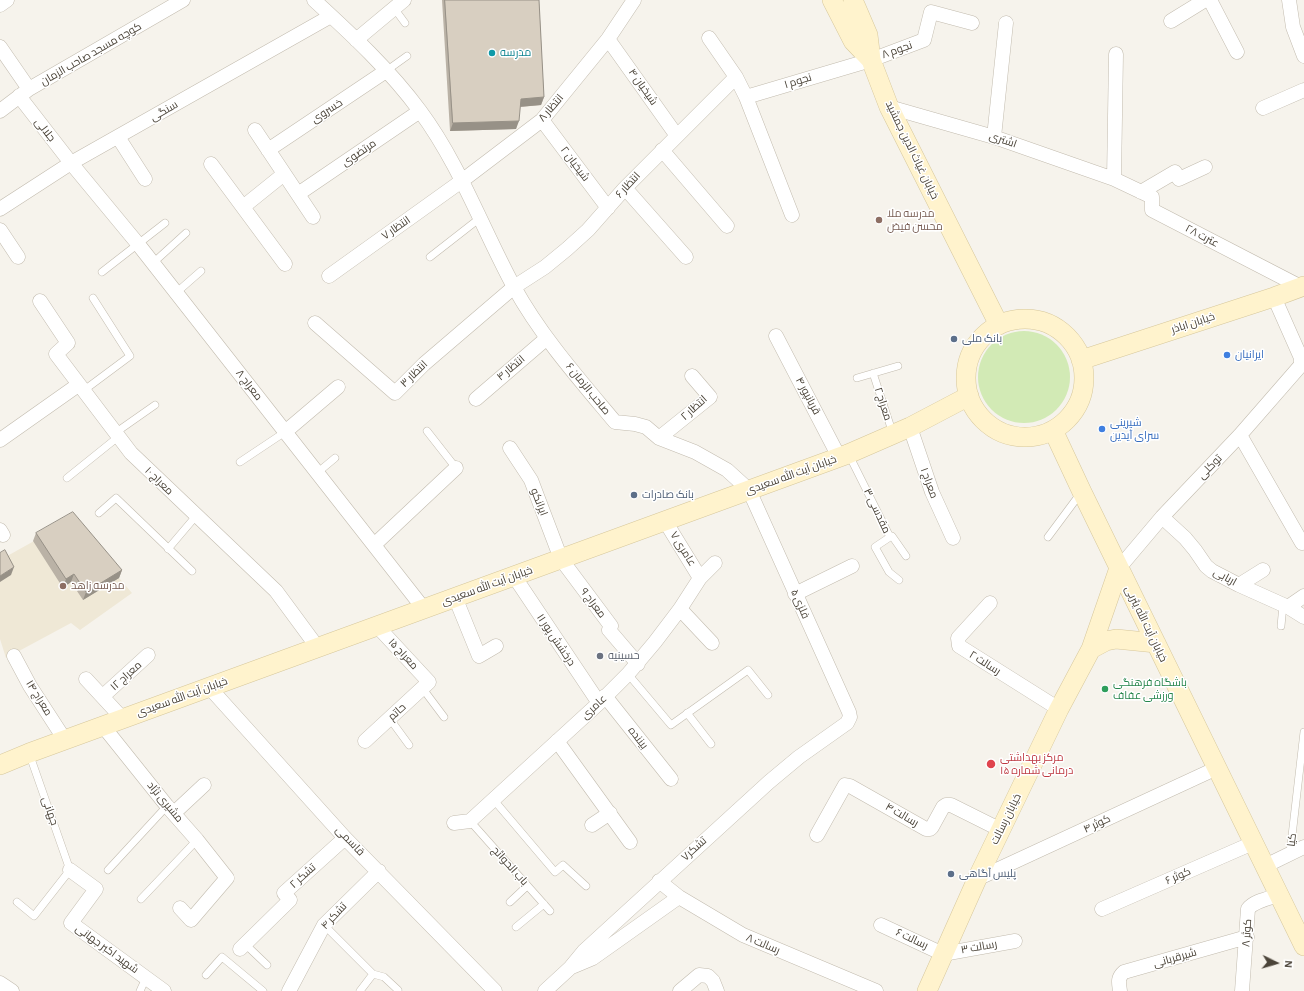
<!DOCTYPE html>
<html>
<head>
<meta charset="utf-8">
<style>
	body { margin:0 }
	#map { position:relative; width:1304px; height:991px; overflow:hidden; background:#f6f3ec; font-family:"Alegreya Sans",sans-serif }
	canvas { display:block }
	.north { position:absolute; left:1256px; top:943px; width:40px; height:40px; -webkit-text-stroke:3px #fff; paint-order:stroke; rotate:95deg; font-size:11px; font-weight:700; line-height:16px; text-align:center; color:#4b4439 }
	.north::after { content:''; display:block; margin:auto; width:14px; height:18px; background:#4b4439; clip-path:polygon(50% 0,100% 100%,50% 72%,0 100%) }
</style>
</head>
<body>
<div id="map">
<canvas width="1304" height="991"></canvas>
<div class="north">N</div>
</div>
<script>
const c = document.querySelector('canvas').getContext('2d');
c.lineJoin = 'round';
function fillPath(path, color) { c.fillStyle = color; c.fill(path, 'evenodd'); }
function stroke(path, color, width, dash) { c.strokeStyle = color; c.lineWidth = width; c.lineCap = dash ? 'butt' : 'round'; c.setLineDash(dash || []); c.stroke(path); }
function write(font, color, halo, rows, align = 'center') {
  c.font = font + ' "Alegreya Sans",Cairo,sans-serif'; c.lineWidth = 3; c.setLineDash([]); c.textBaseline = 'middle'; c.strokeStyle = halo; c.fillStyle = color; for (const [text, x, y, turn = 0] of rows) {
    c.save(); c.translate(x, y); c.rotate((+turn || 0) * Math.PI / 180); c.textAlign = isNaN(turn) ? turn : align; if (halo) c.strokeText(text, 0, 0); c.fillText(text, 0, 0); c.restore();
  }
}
fillPath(new Path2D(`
	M70 521 132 593 80 630 71 623 6 658 0 639V560Z`), '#efe8d6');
fillPath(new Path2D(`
	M978 377a46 46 0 1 1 92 0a46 46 0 1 1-92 0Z`), '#d2eab5');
const lane = new Path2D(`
	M394 8 405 23
	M386 71 407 56
	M430 257 480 218
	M153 263 186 233
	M102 272 165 223
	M177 292 201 271
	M873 373 893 434
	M857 378 898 366
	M83 391 130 356 93 298
	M427 431 456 468
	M115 433 155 405
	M849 455 890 537 875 547 889 572 899 580
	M240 462 285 432
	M317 473 335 458
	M67 478 118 437
	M99 513 116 498 192 571
	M890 537 892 536 906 556
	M1048 537 1080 494
	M168 549 196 516
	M1281 626 1283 605
	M628 674 671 725 748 670 768 695
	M423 689 444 717
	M687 713 711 744
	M390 719 409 745
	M493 799 555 872 563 865 586 886
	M470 821 550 911
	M1290 853 1304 732
	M108 870 167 806
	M141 899 197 840
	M17 902 34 916 70 870 29 753
	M510 902 527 886
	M324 925 373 974 384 977 398 990
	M516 927 544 904
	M245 944 267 965
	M206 975 222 957 263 991
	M140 991 146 978
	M360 991 373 974`);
const street = new Path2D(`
	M314 0C351 34 390 70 420 111 460 165 482 228 514 287 541 336 579 379 615 422L635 424 646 427 659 438 695 452 727 470 749 490 849 712 850 717 847 723 799 757 769 782 584 951 570 968 545 991
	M1210 0 1237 52
	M1289 0 1293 27 1304 56
	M0 5 7 0
	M1171 21 1205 0
	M709 38 736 77 746 97 871 60 924 40 931 12 972 23
	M608 39 677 136
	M356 40 404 0
	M0 47 29 89
	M19 96 71 163 138 244 424 609
	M746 97 792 215
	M889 107 994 137 1114 179 1152 197V210L1301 287
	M1263 108 1304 90
	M0 111 29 89 183 0
	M542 120 608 208
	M255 130 313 217
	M118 137 145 179
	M994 137 1006 23
	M268 150 386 71
	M662 150 727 226
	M211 164 285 264
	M1114 179 1116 54
	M625 188 686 257
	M1141 192 1175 172 1179 179 1205 167
	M298 194 420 111
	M243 207 284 174
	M0 209 71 163 331 16
	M0 230 18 257
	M329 276 463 180 542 120 608 39 634 0
	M40 301 68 343 56 354 131 453 276 591 318 648
	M315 323 395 393 424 364 514 287 545 267 567 249 588 230 625 188 736 77
	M776 336 839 457
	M476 399 547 338
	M910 427 932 492 953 538
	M285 432 338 387
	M1240 435 1302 543
	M659 438 710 397 692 376
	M0 440 78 385
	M510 448 531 480 561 559 611 626 609 630 638 664
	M1162 517 1185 538 1195 550 1206 566 1212 571 1239 585 1288 607 1304 617
	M665 521 700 578
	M0 530 3 535
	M374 545 456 468
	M1119 568 1162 517 1240 435 1301 365V358L1274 297
	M514 576 599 703
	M1239 585 1263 570
	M795 594 852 566
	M455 597 479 656 496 646
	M990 603 958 638 959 646 1059 709
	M1288 607 1304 596
	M680 609 712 643
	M14 656 30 686 65 740
	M86 679 123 719
	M209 687 345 838 495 991
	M103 696 148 655
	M605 696 671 779
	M103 726 167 806 197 840 227 878 191 920 180 908
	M365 741 429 682 377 626
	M557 741 630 842
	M174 813 204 785
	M454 823 470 821 599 703 628 674 655 642 680 609 700 578 715 563
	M592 825 610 813
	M817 835 845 785 850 786 926 829H930L932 827 943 807 946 805H951L1001 830
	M1265 866 1304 847
	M70 870 96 889 71 923 164 991
	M977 879 1217 768
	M659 881 679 897 743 935 876 991
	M1102 909 1253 843
	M881 925 943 954 1015 941
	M240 949 290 900 284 893 345 838
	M574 966 593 958 679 897
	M0 983 12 991
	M289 991 324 925 379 871
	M680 991 699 975 708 976 713 981 717 991
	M1120 991C1119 983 1117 978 1124 972L1247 937
	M1242 991 1248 909C1254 901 1270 898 1279 895`);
const secondary = new Path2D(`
	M832 0 853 41 871 60
	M853 0 868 35 871 60 889 107 999 325
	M966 378a59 59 0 1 1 118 0a59 59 0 1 1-118 0Z
	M1081 360 1274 297 1304 286
	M1053 430 1082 492 1304 946
	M1091 649 1106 641 1116 639 1156 643
	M0 765 29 753 848 454 910 427 969 396
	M927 991 977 879 1059 709 1091 649 1119 568`);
stroke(lane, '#c2bbae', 8);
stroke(street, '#c2bbae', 15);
stroke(secondary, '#d6c79b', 20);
stroke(lane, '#fff', 7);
stroke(street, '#fff', 14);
stroke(secondary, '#fff3cd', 19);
fillPath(new Path2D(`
	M442 0H539L544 97 541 105 520 107 516 129 450 131Z
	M36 533 122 570 119 578 83 600 71 582 63 588 33 541Z`), '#bab2a6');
fillPath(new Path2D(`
	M544 97 541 105 518 107 521 99Z
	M519 121 516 129 450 131 453 123Z
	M14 567 11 575 0 582V576Z
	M122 570 119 578 83 600 86 592Z
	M74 574 71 582 63 588 66 579Z`), '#979187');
const building = new Path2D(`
	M445 0H539L544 97 521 99 519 121 453 123Z
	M73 512 122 570 86 592 74 574 66 579 36 533Z
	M5 550 14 567 0 576V553Z`);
fillPath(building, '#d8cfc1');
stroke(building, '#979187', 1);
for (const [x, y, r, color] of [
	[492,53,4,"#0f9aa8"],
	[879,220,4,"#8d6e63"],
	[954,339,4,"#5c6f8a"],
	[1227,355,4,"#3f7fe0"],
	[1102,429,4,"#3f7fe0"],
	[634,495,4,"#5c6f8a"],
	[63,586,4,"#8d6e63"],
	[600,656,4,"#6b7280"],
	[1105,689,4,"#2e9e5b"],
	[991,764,5,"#e0444e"],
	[951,874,4,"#5c6f8a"]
]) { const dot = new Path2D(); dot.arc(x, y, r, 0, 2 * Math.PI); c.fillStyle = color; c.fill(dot); stroke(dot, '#fff', 1.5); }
write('11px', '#4b4439', '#fff', [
	["نجوم ۸",897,50,-20],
	["کوچه مسجد صاحب الزمان",91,54,-30],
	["نجوم ۱",798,81,-17],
	["شیخیان ۴",643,87,55],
	["انتظار ۸",551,108,-49],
	["سنگی",164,111,-30],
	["خسروی",327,111,-33],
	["جلالی",45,130,52],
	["اشتری",1003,140,19],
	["خیابان غیاث الدین جمشید",912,150,64],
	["مرتضوی",359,153,-34],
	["شیخیان ۲",575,164,53],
	["انتظار ۶",628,185,-47],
	["انتظار ۷",396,228,-35],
	["عترت ۲۸",1202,236,28],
	["خیابان اباذر",1193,323,-18],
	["انتظار ۴",511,368,-40],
	["انتظار ۳",414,374,-44],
	["معراج ۸",249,385,52],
	["صاحب الزمان ۶",588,389,51],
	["قربانپور ۴",808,396,62],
	["معراج ۲",883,404,72],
	["انتظار ۲",694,408,-42],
	["توکلی",1210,467,-46],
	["خیابان آیت الله سعیدی",791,475,-20],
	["معراج ۱۰",159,481,44],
	["معراج ۱",929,483,70],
	["ایرانکو",539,502,69],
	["مقدسی ۳",877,511,65],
	["عامری ۷",683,549,58],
	["اربابی",1225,577,29],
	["خیابان آیت الله سعیدی",487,586,-20],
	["معراج ۹",593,603,53],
	["فلزی ۵",800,604,66],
	["خیابان آیت الله یثربی",1146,624,64],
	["درخشش پور ۱۱",556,640,56],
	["معراج ۱۵",403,654,47],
	["رسالت ۲",985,663,32],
	["معراج ۱۲",126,676,-42],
	["خیابان آیت الله سعیدی",182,697,-20],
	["معراج ۱۴",39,698,58],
	["عامری",594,707,-43],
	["حاتم",397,712,-42],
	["بیننده",638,738,52],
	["مشیری نژاد",165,802,50],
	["جهانی",50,811,71],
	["رسالت ۴",902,815,30],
	["خیابان رسالت",1006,819,-64],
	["کوثر ۴",1097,824,-25],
	["کیا",1292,840,-83],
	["قاسمی",350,841,46],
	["تشکر۷",694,849,-42],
	["باب الحوائج",510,866,48],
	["تشکر ۲",303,876,-42],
	["کوثر ۶",1178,876,-24],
	["تشکر ۴",334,916,-47],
	["کوثر ۸",1247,933,-86],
	["رسالت ۶",912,939,25],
	["رسالت ۸",763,944,23],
	["رسالت ۳",979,947,-10],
	["شهید اکبر جهانی",107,949,36],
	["شیرقربانی",1175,958,-16]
]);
write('11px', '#0d838f', '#fff', [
	["مدرسه",500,53]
], 'left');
write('11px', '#785e54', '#fff', [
	["مدرسه ملا",887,214],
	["محسن فیض",887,227],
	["مدرسه زاهد",71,586]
], 'left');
write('11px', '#4e5e75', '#fff', [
	["بانک ملی",962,339],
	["بانک صادرات",642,495],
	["پلیس آگاهی",959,874]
], 'left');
write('11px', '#366cbe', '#fff', [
	["ایرانیان",1235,355],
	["شیرینی",1110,423],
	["سرای آیدین",1110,436]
], 'left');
write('11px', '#5b616d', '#fff', [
	["حسینیه",608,656]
], 'left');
write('11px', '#27864d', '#fff', [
	["باشگاه فرهنگی",1113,683],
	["ورزشی عفاف",1113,696]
], 'left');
write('11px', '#be3a42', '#fff', [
	["مرکز بهداشتی",1000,758],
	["درمانی شماره ۱۵",1000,771]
], 'left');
</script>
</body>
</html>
